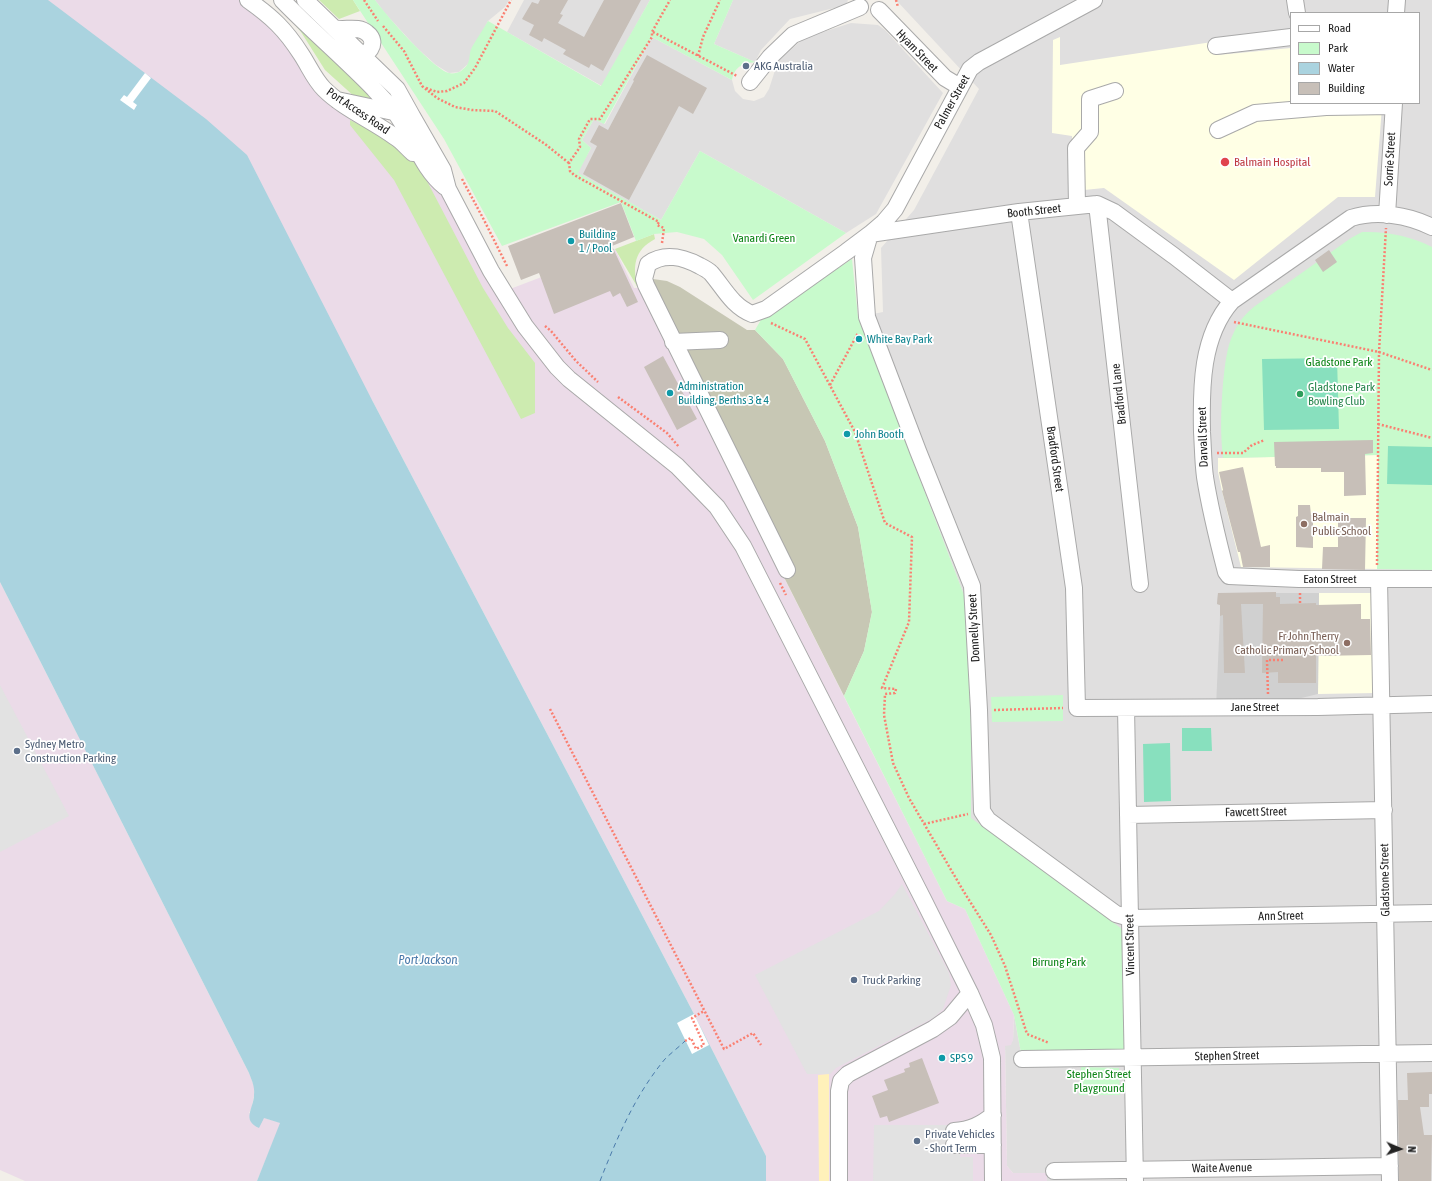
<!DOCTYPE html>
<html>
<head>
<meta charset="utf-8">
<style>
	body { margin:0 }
	#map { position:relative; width:1432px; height:1181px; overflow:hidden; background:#f2efe9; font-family:"Asap Condensed",sans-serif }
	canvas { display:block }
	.legend { position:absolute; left:1290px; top:12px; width:130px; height:92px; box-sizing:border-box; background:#fff; border:1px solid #a7a7a7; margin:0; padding:5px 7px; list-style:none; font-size:12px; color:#222 }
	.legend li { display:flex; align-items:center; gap:8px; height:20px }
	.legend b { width:20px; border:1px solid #a7a7a7 }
	.north { position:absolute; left:1380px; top:1129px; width:40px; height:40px; -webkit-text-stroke:3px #fff; paint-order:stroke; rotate:92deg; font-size:11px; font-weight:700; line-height:16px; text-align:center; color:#222 }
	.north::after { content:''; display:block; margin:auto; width:14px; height:18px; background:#222; clip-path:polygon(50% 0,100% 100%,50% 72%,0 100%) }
</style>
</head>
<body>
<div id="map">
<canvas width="1432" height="1181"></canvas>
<ul class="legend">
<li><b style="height:5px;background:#fff"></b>Road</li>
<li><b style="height:11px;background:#c8facc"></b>Park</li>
<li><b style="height:11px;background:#aad3df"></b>Water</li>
<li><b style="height:11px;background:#c7bfb8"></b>Building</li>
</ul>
<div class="north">N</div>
</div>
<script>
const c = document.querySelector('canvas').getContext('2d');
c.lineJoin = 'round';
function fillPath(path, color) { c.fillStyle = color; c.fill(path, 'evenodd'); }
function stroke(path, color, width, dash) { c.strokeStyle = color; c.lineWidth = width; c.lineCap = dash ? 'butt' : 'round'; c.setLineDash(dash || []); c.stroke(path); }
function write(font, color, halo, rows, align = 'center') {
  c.font = font + ' "Asap Condensed",sans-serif'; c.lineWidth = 3.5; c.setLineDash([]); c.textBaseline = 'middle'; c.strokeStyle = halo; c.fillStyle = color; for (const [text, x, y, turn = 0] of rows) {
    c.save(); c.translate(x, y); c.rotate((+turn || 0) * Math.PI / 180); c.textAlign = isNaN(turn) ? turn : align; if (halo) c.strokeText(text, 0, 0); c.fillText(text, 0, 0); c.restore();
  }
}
fillPath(new Path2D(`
	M375 0H509L505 7 488 21 480 37 472 49 469 63 459 72 449 73 436 65 417 48 384 12Z
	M524 0H650L602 86 507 32Z
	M733 0H848L846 5 790 19 761 50 755 62 714 44Z
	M896 0H1432V1181H1047V1173H1013L1007 1166 1005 1045 1013 1040 1014 1015 1021 1053V854L971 819V726L964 595 858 317 883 312 881 248 914 210 979 89ZM1291 13H1419V103H1291Z
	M851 23 878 25 885 30 943 93 876 214 846 233 700 151 661 220 577 173 591 148 582 140 594 119 605 124 652 37 732 80 735 91 743 99 754 101 764 97 769 89 778 61 804 38Z`), '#e0dfdf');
fillPath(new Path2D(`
	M47 0H247L312 73 426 165 497 294 615 249 634 288H638L947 901 965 909 1014 1015 1013 1040 1011 1045 1005 1046 1007 1166 1013 1173H1047V1181H766V1156L694 1014 372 400Z
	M0 582 249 1073 254 1086V1095L252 1107 249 1113 281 1123 257 1181H25L0 1170Z`), '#ebdbe8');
fillPath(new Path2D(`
	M1060 37V65L1212 42 1218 55 1291 48V103L1382 107 1375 197H1338L1234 280 1104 188 1074 191 1072 136 1052 133 1053 40Z
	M1378 455 1377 569 1241 567 1222 491 1218 472V458Z
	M1319 593H1374L1376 693 1318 694Z`), '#ffffe5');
fillPath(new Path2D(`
	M1218 593H1319L1318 694 1268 706 1216 707 1220 616V605L1217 604Z`), '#d0d0d0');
fillPath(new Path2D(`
	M653 279 667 281 680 287 747 330H755L783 359 825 441 858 527 872 612 864 651 844 696 638 288 652 284Z`), '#c7c7b4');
fillPath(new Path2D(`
	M319 0H353L360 11 339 19Z
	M297 22 358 80 374 101 356 98 325 70 301 32 295 25Z
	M350 120 372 131 401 151 416 164 428 183 483 288 508 328 535 363V413L521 419 394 180 350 125Z
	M654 234 655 239C634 250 632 267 638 288L615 249Z`), '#cdebb0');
fillPath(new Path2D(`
	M829 1074V1181H819L818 1075Z`), '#fff1ba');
fillPath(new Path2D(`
	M353 0H375C386 15 433 69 449 73 452 74 458 73 461 71 473 62 467 58 472 47 477 38 483 30 488 21L601 86 650 0H733L714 44 755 62C742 64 735 66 732 80L652 37 604 124 594 119 582 140 591 148 578 173 661 220 700 151 846 233 753 300 722 255 704 239 677 232 654 234 636 241 621 202 502 246 444 139Z
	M1362 232C1386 231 1411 236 1432 247V570L1377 569 1378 455 1223 458C1220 431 1221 410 1223 383 1225 366 1226 348 1234 332 1239 321 1246 313 1255 306L1351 238Z
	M852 259 858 317 964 595 967 625 971 726V818L1122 929 1127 1050 1021 1053 1014 1015 965 909 947 901 844 696 864 651 872 612 858 527 825 441 783 359 755 330 762 318Z
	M1063 695V721L992 722 991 697Z
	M1081 1067 1119 1068 1120 1095H1079Z`), '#c8facc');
fillPath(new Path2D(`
	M1337 358 1339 429 1264 430 1262 359Z
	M1388 446 1432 447V485L1387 484Z
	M1182 728H1211L1212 751H1182Z
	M1170 743 1171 801 1144 802 1143 744Z`), '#88e0be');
fillPath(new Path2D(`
	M0 685 69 816 0 852Z
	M902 884 949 973 951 985 943 1009 933 1018 836 1068 830 1074H807L755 975 879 911 895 894Z
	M874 1125H961L960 1157H973V1181H873Z`), '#e2e2e2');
fillPath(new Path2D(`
	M0 0H48L206 119 247 155 372 400 694 1014 766 1156V1181H257L280 1123 264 1118 259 1128C241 1120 254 1108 254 1095 255 1087 252 1081 249 1073L0 582Z`), '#aad3df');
fillPath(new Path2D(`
	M145 73 151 78 133 102 137 105 134 110 120 100 124 95 127 97Z
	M694 1014 709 1045 692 1054 677 1023Z`), '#fff');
stroke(new Path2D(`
	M600 1181C617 1138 635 1095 665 1059 671 1053 679 1047 685 1041`), '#4a7aab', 1, [5, 4]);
fillPath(new Path2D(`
	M540 0H568L560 14 563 15 558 23 584 37 604 0H641L603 71 591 64 589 68 563 54 566 50 544 38 542 42 529 35 534 25 522 19 532 2 538 4Z
	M647 55 707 88 693 114 679 106 629 200 583 174 597 146 590 142 599 125 608 130 634 81 633 80Z
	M621 203 634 237 612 246 638 302 627 307 620 293 613 297 610 291 554 314 539 273 521 280 508 246Z
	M1329 250 1337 262 1323 272 1315 260Z
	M663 356 697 419 677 430 644 367Z
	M1373 440V453L1365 454 1366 495 1344 496V472H1321V468H1276V466H1275L1274 442Z
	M1243 467 1261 547 1270 545V567H1243L1240 552H1238L1222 491 1223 490 1219 472Z
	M1298 505H1310L1311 515H1313V548L1296 547V517L1298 516Z
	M1338 518H1366L1365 570 1322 569 1323 547H1338Z
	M1276 592V597H1280V604L1316 603V605L1361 604V619H1370L1371 655 1316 656V683H1278V672L1262 673 1263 604H1241L1245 673H1224L1223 615 1220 616V605L1217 604 1218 593Z
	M922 1058 939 1103 889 1122 887 1116 880 1118 872 1096 888 1090 884 1080 905 1072 904 1069 910 1067 909 1063Z
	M1432 1072V1094H1429V1107H1420L1424 1135H1432L1431 1181H1399L1398 1100H1408L1407 1073Z`), '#c7bfb8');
const minor = new Path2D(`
	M248 0C272 17 285 29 301 54 309 66 314 79 324 89 344 109 372 120 395 137 402 141 407 148 413 153
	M282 0C312 31 344 58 374 89 380 96 388 103 394 111 413 135 421 168 445 187
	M305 0 397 89 412 116
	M1295 0 1297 13
	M879 10 945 78 960 87
	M1396 13 1397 0
	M334 28C344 31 358 25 367 33 380 43 367 57 355 59
	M1216 46 1291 37
	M750 82 770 57 793 35 860 7
	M337 100 412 116 443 170 448 189 491 271 525 326 557 367 569 379 677 466 717 507 743 546 923 899 970 993 984 1025 992 1058 993 1181
	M1218 130 1255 113 1326 107 1393 106
	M1097 204 1140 584
	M1077 206 1076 148 1090 132V99L1115 91
	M1019 212 1074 588 1077 708 1318 707 1432 704
	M1387 215 1394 103
	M870 234 863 258 867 317 918 451 972 586 979 710 982 811 988 820 1116 914 1130 918 1432 913
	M870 234 1019 212 1097 204 1114 212 1174 256 1232 301 1351 218C1377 210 1408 215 1432 227
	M1232 301C1201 336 1201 388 1202 432 1203 447 1203 462 1205 477 1210 509 1218 541 1226 572L1229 576 1299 579H1432
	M673 342 720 340
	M787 570 646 285 644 279 648 264C665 252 683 257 700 266 704 268 708 270 711 273 724 288 732 306 752 314L766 309 846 252 870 234 884 222 895 209 970 69 979 62 1094 0
	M1379 579 1390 1181
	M1126 708 1135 1181
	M1128 815 1384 810
	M1022 1059 1432 1053
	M954 1131C970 1130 981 1125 993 1115
	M954 1145H993
	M1054 1171 1390 1166
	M839 1181V1091L841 1081 848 1074 933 1029 950 1017 970 993`);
stroke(minor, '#a9a9a9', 18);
stroke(new Path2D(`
	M364 0 378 21
	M896 0 898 7
	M383 26 404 51 422 86 437 98 455 107 472 110 495 111 545 144 569 163
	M653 32 737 76
	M698 56 703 37 720 0
	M426 88 437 92 447 91 464 83 475 68 511 0
	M462 179 484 220 507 266
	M662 243 664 228 657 225 659 222 574 175 570 171 569 163 580 147 579 139 590 119H600L652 37V32L670 0
	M1234 322 1379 352 1432 370
	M771 323 805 339 855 432 885 523 912 537 909 622 882 688 896 689
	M545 326 551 331 576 361 598 382
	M830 385 858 333
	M618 397 667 433 679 447
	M1378 424 1432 438
	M1217 453H1243L1252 445 1265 440
	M1377 565 1379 352 1386 228
	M780 583 786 595
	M1300 593V603
	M896 689 895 693 885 694 884 715 893 763 909 798 964 892 991 935 1005 966 1027 1034 1049 1043
	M1268 694 1267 660H1285
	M550 709 724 1049 753 1033 761 1045
	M994 710 1063 708
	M924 824 968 814
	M685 1041 691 1038 696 1049 704 1045 692 1018 704 1011`), '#fa8072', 2.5, [2, 2]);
stroke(minor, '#fff', 16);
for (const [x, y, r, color] of [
	[746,66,4,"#5c6f8a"],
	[1225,162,5,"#e0444e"],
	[571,241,4,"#0f9aa8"],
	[859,339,4,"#0f9aa8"],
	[670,393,4,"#0f9aa8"],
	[1300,394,4,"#2e9e5b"],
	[847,434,4,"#0f9aa8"],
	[1304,524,4,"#8d6e63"],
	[1347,643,4,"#8d6e63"],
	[17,751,4,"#5c6f8a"],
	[854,980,4,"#5c6f8a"],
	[942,1058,4,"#0f9aa8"],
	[917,1141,4,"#5c6f8a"]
]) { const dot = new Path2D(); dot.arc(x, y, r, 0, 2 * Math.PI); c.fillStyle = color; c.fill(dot); stroke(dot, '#fff', 1.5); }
write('12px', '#222', '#fff', [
	["Hyam Street",917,51,46],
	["Palmer Street",952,102,-61],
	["Port Access Road",358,111,34],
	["Sorrie Street",1390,159,-87],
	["Booth Street",1034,211,-6],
	["Bradford Lane",1119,394,-96],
	["Darvall Street",1203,437,-92],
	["Bradford Street",1055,459,82],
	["Eaton Street",1330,579],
	["Donnelly Street",974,628,-93],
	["Jane Street",1255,707],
	["Fawcett Street",1256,812,-1],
	["Gladstone Street",1385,880,-91],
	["Ann Street",1281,916,-1],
	["Vincent Street",1130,945,-91],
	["Stephen Street",1227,1056,-1],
	["Waite Avenue",1222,1168,-1]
]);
write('12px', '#4e5e75', '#fff', [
	["AKG Australia",754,66],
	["Sydney Metro",25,744],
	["Construction Parking",25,758],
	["Truck Parking",862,980],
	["Private Vehicles",925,1134],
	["- Short Term",925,1148]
], 'left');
write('12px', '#be3a42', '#fff', [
	["Balmain Hospital",1234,162]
], 'left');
write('12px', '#0d838f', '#fff', [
	["Building",579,234],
	["1 / Pool",579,248],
	["White Bay Park",867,339],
	["Administration",678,386],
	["Building, Berths 3 & 4",678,400],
	["John Booth",855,434],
	["SPS 9",950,1058]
], 'left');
write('12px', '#0c8416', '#fff', [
	["Vanardi Green",764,238],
	["Gladstone Park",1339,362],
	["Birrung Park",1059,962],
	["Stephen Street",1099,1074],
	["Playground",1099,1088]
]);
write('12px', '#27864d', '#fff', [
	["Gladstone Park",1308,387],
	["Bowling Club",1308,401]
], 'left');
write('12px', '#785e54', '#fff', [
	["Balmain",1312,517],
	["Public School",1312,531],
	["Fr John Therry",1339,636,"right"],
	["Catholic Primary School",1339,650,"right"]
], 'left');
write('italic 13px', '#4a7aab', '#fff', [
	["Port Jackson",428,960]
]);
</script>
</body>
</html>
